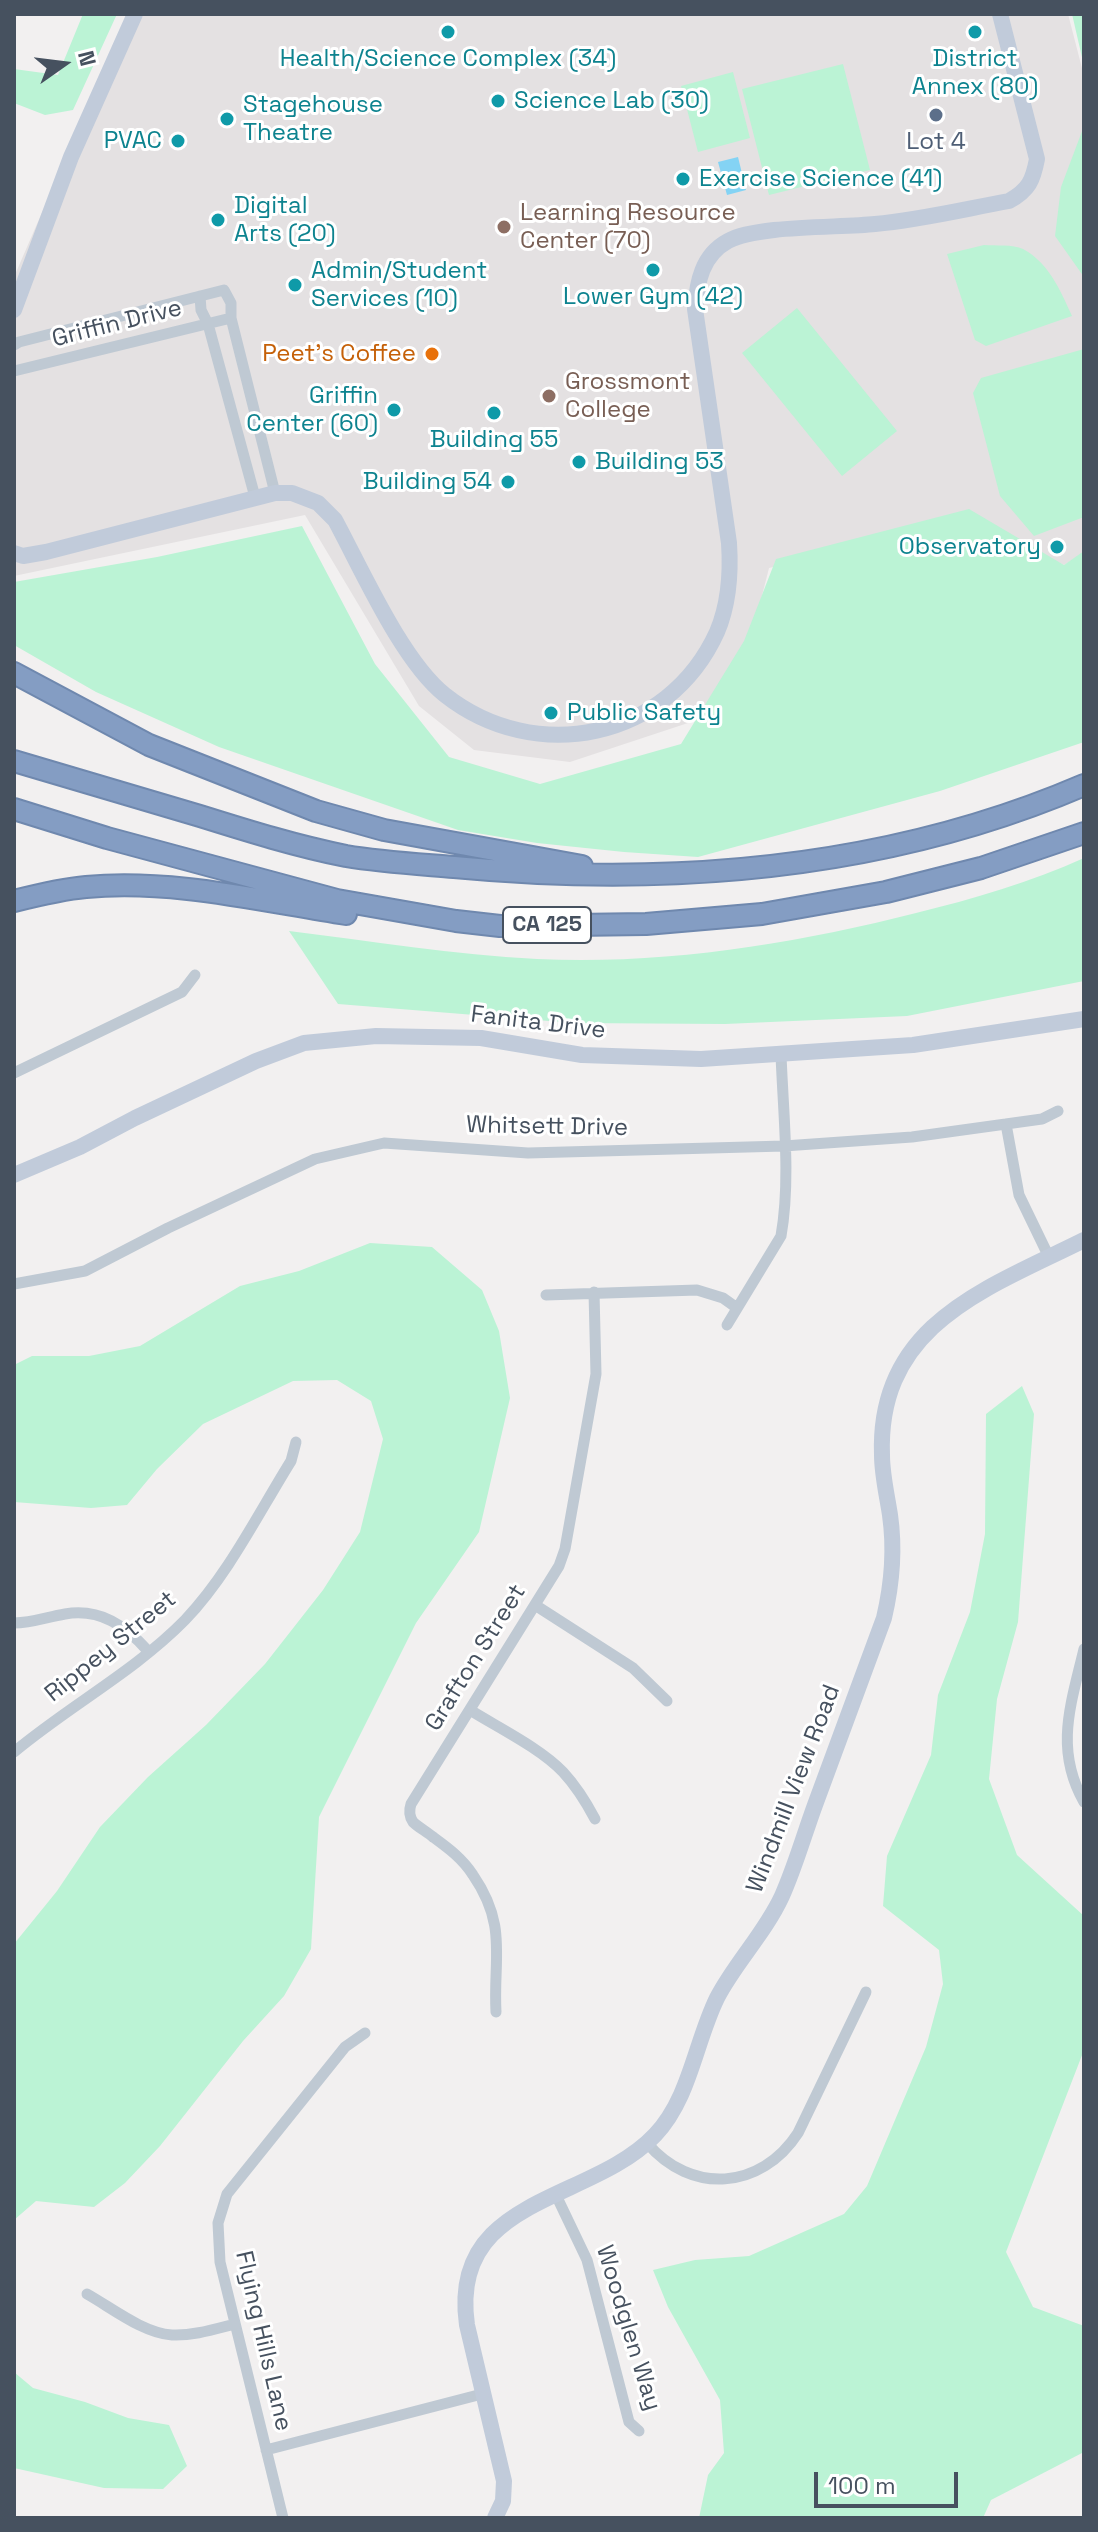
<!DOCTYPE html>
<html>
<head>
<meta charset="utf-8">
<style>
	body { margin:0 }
	#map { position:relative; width:1098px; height:2532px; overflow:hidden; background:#f2f0f0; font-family:"Space Grotesk",sans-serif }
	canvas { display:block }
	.frame { position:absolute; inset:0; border:16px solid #46515f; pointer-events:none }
	.north { position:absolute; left:24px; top:24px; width:80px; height:80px; -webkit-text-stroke:6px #fff; paint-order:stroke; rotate:76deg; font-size:22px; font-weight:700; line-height:32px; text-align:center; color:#46515f }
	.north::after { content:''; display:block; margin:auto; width:28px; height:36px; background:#46515f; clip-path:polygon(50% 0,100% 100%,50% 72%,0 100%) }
	.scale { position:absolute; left:814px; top:2472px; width:144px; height:36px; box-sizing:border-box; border:4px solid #46515f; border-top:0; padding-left:10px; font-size:24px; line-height:28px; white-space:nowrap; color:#46515f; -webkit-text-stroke:6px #fff; paint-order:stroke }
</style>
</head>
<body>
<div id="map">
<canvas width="1098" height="2532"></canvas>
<div class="frame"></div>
<div class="north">N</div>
<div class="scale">100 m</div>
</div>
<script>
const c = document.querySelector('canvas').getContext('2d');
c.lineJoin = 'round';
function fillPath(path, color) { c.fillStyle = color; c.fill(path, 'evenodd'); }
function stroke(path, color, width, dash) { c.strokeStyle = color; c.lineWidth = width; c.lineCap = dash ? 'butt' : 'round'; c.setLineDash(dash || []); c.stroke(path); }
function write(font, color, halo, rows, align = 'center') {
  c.font = font + ' "Space Grotesk",sans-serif'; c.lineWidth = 6; c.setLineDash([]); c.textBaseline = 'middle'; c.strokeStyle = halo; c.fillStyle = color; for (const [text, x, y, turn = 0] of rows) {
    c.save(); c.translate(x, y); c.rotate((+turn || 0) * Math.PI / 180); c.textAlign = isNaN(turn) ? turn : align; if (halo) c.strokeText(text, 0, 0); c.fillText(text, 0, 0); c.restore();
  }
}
fillPath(new Path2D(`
	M128 14H1068L1084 76V553L1064 565 965 519 769 568 745 663 688 723 570 762 474 750 419 706 305 515 14 576V277Z`), '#e4e1e2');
fillPath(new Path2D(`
	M83 14H117L73 110 45 115 14 103V69L58 75Z
	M1072 14H1084V66Z
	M843 64 870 170 769 195 742 89Z
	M733 72 750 138 698 152 681 86Z
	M1084 126V277L1055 236 1061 187Z
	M984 245C995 246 1013 244 1023 249 1049 263 1060 290 1072 316L986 346 975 340 947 254Z
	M797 308 897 431 842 476 742 353Z
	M1084 349V517L1034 536 1000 496 973 393 981 378Z
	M969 509 1064 565 1084 551V742L940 791 698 857 624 852 537 843 458 830 219 747 96 692 14 645V582L157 557 302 526 375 664 449 757 540 784 681 744 744 641 776 559Z
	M1084 858V981L907 1016 725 1024 574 1023 338 1004 289 931C372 941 454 955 537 959 664 965 794 944 916 913 973 899 1031 882 1084 858Z
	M370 1243 432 1247 482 1290 499 1331 510 1398 479 1532 416 1623 319 1817 311 1949 284 1996 243 2041 160 2146 125 2183 94 2207 36 2201 14 2220V1944L57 1891 100 1827 148 1777 206 1725 265 1664 323 1590 360 1532 383 1439 371 1401 337 1380 293 1381 203 1424 157 1469 127 1505 91 1508 14 1502V1365L32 1356H89L140 1346 240 1286 299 1271Z
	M1022 1386 1034 1414 1018 1622 997 1699 989 1779 1017 1855 1084 1916V2050L1006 2252 1033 2307 1084 2326V2452L991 2500 983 2518H699L708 2475 724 2453 720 2400 668 2307 653 2270 695 2260 749 2256 844 2214 867 2186 926 2047 943 1984 939 1950 883 1906 887 1856 931 1755 938 1695 970 1612 985 1534 986 1414Z
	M14 2372 33 2388 85 2402 128 2418 169 2425 187 2466 163 2489 104 2488 14 2468Z`), '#bbf3d5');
fillPath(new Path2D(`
	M738 157 746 190 727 195 718 162Z`), '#84d3f4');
const highway = new Path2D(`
	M14 673 149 745 316 811 384 830 582 866
	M14 761C76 779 138 798 200 816 248 831 296 846 346 856 381 862 418 864 454 867 666 887 886 870 1084 785
	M14 809 107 838 337 900 456 921 500 926 646 924 762 914 886 892 981 868 1084 833
	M14 901C38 895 62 889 86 887 173 879 261 901 346 914`);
stroke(highway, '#6f88ae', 24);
stroke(new Path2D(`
	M200 296 201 310 208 324 255 497
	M14 345 19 342 224 290 231 303V318L275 493
	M14 371 231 318
	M14 1073 182 992 195 975
	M1006 1124 1019 1195 1049 1257
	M14 1284 85 1271 168 1228 315 1159 384 1143 528 1153 784 1146 912 1137 1042 1119 1058 1111
	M546 1295 697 1290 723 1298 737 1308
	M727 1325 781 1236C791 1180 783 1112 781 1054
	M535 1605 633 1668 667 1701
	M14 1623C32 1623 47 1617 65 1614 100 1608 126 1626 148 1651
	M1084 1649C1071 1704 1054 1749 1084 1802
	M470 1710C499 1728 540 1748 563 1772 576 1786 586 1802 595 1819
	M14 1752C69 1706 135 1671 185 1620 228 1575 258 1514 291 1461L296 1442
	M496 2012C493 1958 508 1926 473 1875 462 1858 448 1848 433 1837 427 1832 418 1827 413 1822 409 1816 409 1810 411 1804L559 1566 565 1549 596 1374 594 1292
	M647 2143C691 2195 761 2190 798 2133L866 1992
	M555 2193 587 2260 629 2422 639 2431
	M87 2294C112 2308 143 2333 172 2335 193 2336 215 2329 235 2324
	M266 2450 482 2394
	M283 2518 220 2262 218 2223 227 2194 345 2047 365 2033`), '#bfc9d3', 11);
stroke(new Path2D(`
	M14 310 71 157 135 14
	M14 553 23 556 46 552 275 493H292L318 503 335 520C362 570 402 661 445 695 535 766 668 740 717 632 729 604 731 573 729 543L695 309C697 282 702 255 728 241 757 225 839 228 875 224 920 220 965 209 1009 201 1029 190 1033 180 1037 159L1000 14
	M14 1175 80 1147 135 1118 256 1061 304 1043 376 1036 481 1038 582 1055 701 1059 913 1045 1084 1019
	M495 2518 503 2501 504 2481 467 2325C448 2196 591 2203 655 2135 690 2098 695 2043 717 1998 735 1963 765 1933 782 1896 795 1867 804 1835 815 1805 838 1743 861 1681 884 1618 892 1584 895 1550 890 1515 887 1495 882 1475 882 1455 877 1324 988 1288 1084 1240`), '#c1cbda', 16);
stroke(highway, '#849dc3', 20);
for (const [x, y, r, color] of [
	[448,32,8,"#0f9aa8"],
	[975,32,8,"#0f9aa8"],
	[498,101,8,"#0f9aa8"],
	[936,115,8,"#5c6f8a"],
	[227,119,8,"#0f9aa8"],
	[178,141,8,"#0f9aa8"],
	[683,179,8,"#0f9aa8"],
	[218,220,8,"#0f9aa8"],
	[504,227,8,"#8d6e63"],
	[653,270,8,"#0f9aa8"],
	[295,285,8,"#0f9aa8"],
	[432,354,8,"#e8710a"],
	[549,396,8,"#8d6e63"],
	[394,410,8,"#0f9aa8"],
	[494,413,8,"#0f9aa8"],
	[579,462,8,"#0f9aa8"],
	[508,482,8,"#0f9aa8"],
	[1057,547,8,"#0f9aa8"],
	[551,713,8,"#0f9aa8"]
]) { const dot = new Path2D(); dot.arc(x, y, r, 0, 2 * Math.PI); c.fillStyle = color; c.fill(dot); stroke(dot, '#fff', 3); }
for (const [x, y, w] of [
	[547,925,88]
]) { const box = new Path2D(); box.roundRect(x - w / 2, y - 18, w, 36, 6); c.fillStyle = '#fff'; c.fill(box); stroke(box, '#46515f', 2); }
write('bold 22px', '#46515f', null, [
	["CA 125",547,925]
]);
write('24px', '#0d838f', '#fff', [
	["Health/Science Complex (34)",448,59,"center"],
	["District",975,59,"center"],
	["Annex (80)",975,87,"center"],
	["Science Lab (30)",514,101],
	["Stagehouse",243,105],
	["Theatre",243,133],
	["PVAC",162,141,"right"],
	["Exercise Science (41)",699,179],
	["Digital",234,206],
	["Arts (20)",234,234],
	["Admin/Student",311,271],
	["Services (10)",311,299],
	["Lower Gym (42)",653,297,"center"],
	["Griffin",378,396,"right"],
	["Center (60)",378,424,"right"],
	["Building 55",494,440,"center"],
	["Building 53",595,462],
	["Building 54",492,482,"right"],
	["Observatory",1041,547,"right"],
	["Public Safety",567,713]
], 'left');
write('24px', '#4e5e75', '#fff', [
	["Lot 4",936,142]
]);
write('24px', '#785e54', '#fff', [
	["Learning Resource",520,213],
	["Center (70)",520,241],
	["Grossmont",565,382],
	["College",565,410]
], 'left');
write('24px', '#46515f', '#fff', [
	["Griffin Drive",117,324,-14],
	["Fanita Drive",538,1023,7],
	["Whitsett Drive",547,1127,1],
	["Rippey Street",111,1647,-39],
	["Grafton Street",476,1658,-58],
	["Windmill View Road",794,1789,-69],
	["Woodglen Way",628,2328,73],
	["Flying Hills Lane",263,2341,77]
]);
write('24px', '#c56008', '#fff', [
	["Peet's Coffee",416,354]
], 'right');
</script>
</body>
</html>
